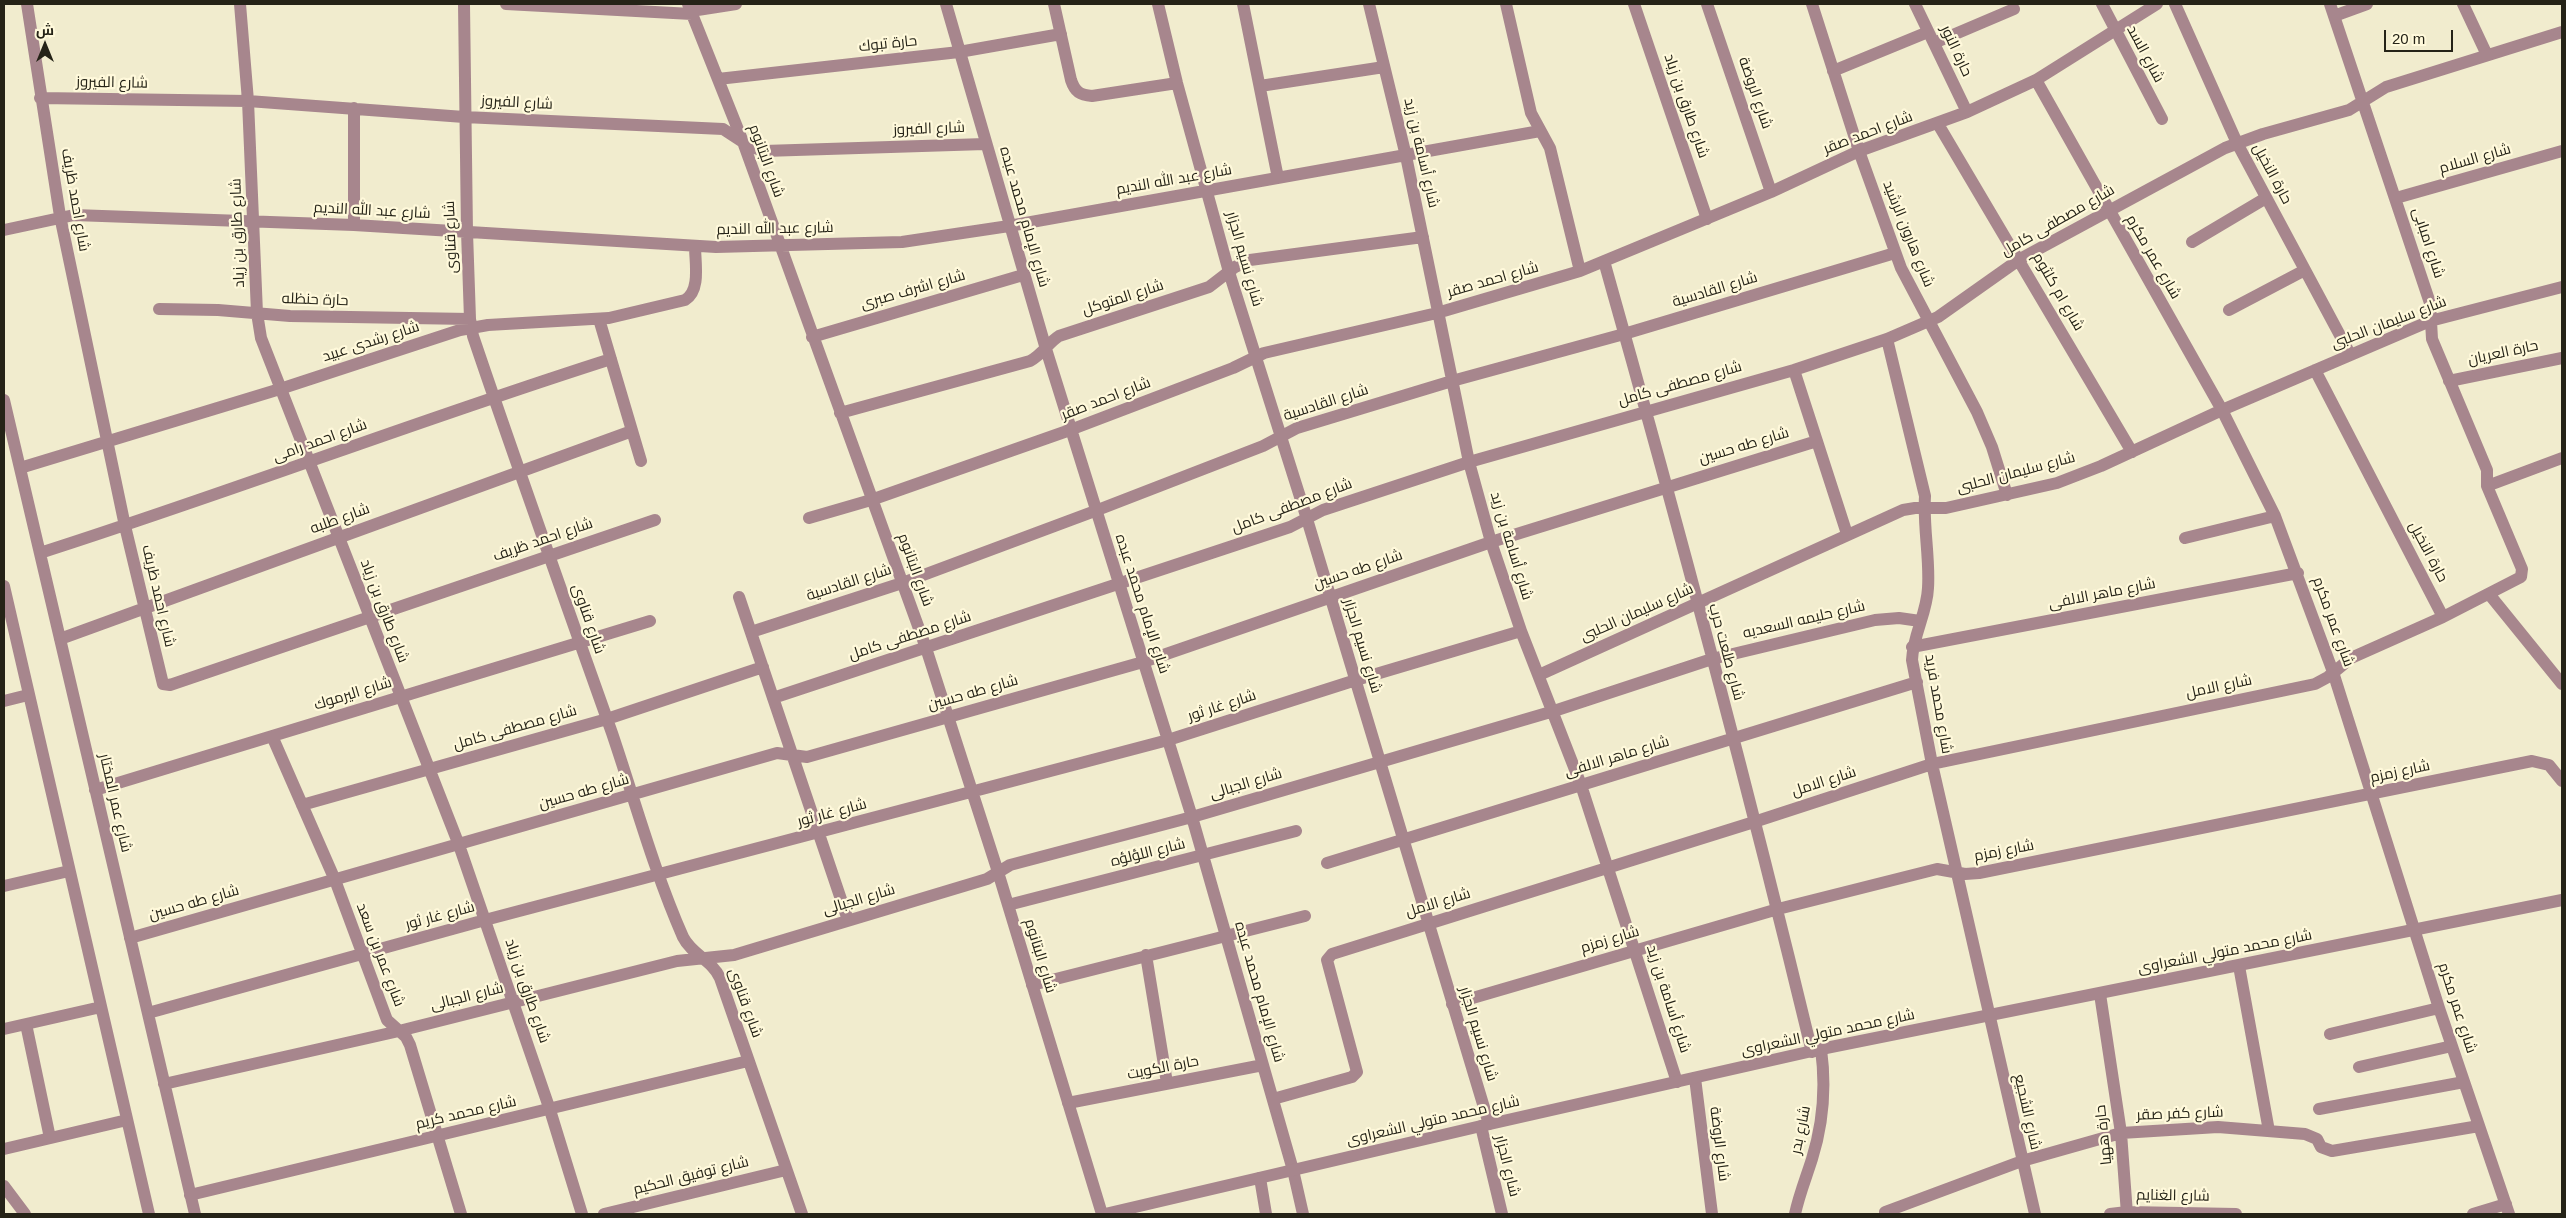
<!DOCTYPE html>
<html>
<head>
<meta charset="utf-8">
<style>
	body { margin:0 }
	#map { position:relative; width:2566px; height:1218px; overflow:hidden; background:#f1ecce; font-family:Helvetica,Cairo,sans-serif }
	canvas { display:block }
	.frame { position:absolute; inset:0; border:5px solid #252317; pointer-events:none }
	.north { position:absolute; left:20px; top:20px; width:50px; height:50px; -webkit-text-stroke:4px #fff9db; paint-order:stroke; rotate:0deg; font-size:14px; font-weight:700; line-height:20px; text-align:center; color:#252317 }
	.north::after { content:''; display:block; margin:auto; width:18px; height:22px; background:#252317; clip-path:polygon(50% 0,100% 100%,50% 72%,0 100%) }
	.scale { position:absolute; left:2384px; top:30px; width:69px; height:22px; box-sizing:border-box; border:2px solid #252317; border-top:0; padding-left:6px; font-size:15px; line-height:18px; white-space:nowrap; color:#252317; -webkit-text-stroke:4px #fff9db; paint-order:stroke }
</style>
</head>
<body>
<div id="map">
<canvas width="2566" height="1218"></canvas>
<div class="frame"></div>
<div class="north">ش</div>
<div class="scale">20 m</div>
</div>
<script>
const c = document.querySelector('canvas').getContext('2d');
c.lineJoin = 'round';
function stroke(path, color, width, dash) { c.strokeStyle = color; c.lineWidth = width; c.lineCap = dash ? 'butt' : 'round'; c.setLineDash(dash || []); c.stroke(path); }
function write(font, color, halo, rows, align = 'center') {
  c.font = font + ' Helvetica,Cairo,sans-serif'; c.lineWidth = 4.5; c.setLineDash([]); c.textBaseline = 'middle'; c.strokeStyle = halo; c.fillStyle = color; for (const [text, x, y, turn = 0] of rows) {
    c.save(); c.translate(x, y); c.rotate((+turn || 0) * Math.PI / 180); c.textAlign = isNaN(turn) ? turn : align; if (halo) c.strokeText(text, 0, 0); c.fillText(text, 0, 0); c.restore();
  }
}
stroke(new Path2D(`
	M27 4 60 216 125 526 163 684 170 685 655 520
	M240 4 248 101 257 313 261 338 459 845 550 1110 582 1214
	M464 4 467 232 470 319 473 336C518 469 565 601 612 733 635 801 654 871 683 937 692 955 712 960 720 978L802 1214
	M506 4 692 14
	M688 4 743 142 926 648 998 872 1102 1214
	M946 4 1046 349 1192 817 1293 1170 1303 1214
	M1054 4 1071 80C1075 92 1080 95 1092 96L1177 83
	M1158 4 1177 83 1229 272 1307 519 1489 1124
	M1243 4 1278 178
	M1369 4 1406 156 1469 462 1491 542 1521 631 1581 785 1677 1082
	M1506 4 1531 113 1550 148 1580 271
	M1634 4 1707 219
	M1707 4 1771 192
	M1812 4 1859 151 1901 268 1977 412 1992 447 2007 495
	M1915 4 1967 112
	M2102 4 2162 119
	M2175 4 2237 143 2350 354
	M2463 4 2487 55
	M691 11 736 4
	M2334 16 2367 4
	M1934 43 2014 9
	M1833 71 1928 32
	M718 79 959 52 1061 34
	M2036 80 2222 410 2275 516 2333 672 2439 1008 2509 1214
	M1260 86 1384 67
	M40 98 248 101 464 117 723 129 749 146 764 151 985 144
	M354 108V225
	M1938 124 2132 452
	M2396 198 2562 151
	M4 230 74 215 354 225 716 247 902 242 1009 226 1540 131
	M2192 242 2266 198
	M1604 261C1678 523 1748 787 1812 1052
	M159 309 218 310 290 316 470 319
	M2229 310 2305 270
	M599 319 641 461
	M812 337 1023 275
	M1887 339 1925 496C1923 527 1930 558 1928 588 1927 613 1913 635 1912 660L1932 764 2035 1214
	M1794 370 1847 534
	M2315 370 2443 617
	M2449 381 2562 358
	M4 400 195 1214
	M840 413 1030 361C1043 354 1048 343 1059 336L1209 287 1235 267 1250 260 1423 237
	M20 468 280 389 460 330 488 325 609 318 685 300C701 291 695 262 695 246
	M2487 486 2562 458
	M809 518 871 500 1070 430 1233 368 1264 353 1437 313 1580 271 1771 192 1859 151 1967 112 2036 80 2157 4
	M2185 538 2275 516
	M40 553C231 492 419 420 611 359
	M4 586 149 1214
	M2489 594 2562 684
	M739 597 848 920
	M751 632 902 583 1095 511 1263 446 1297 428 1452 381 1624 334 1895 253
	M60 639 632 431
	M1912 647 2298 573
	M1539 675 1903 510 1915 508H1946L2057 483 2101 466 2222 410 2430 321 2562 287
	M773 698 1290 527 1323 510 1469 462 1794 370 1887 339 1938 317 2020 259 2225 148 2263 134 2349 110 2386 87 2562 32
	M4 701 28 695
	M272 736 335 880 387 1020 406 1037 410 1045 461 1214
	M95 790 650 621
	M302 805 607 719 763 667
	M1327 863 1917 682
	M4 886 69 871
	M1008 905 1296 831
	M130 938 777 753 807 757 1143 662 1491 542 1817 441
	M1146 955 1167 1083
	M2239 966 2269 1131
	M1032 985 1305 916
	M2100 994 2121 1133 2127 1214
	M1452 1004 1778 909 1937 869 1965 874 1979 873 2532 761 2549 765 2562 781
	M148 1013 485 920 1168 740 1356 680 1521 631
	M26 1024 50 1138
	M4 1029 101 1007
	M2330 1034 2439 1008
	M2359 1067 2452 1046
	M1695 1078 1712 1214
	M164 1084 399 1031 677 961 734 955 987 879 1010 865 1192 817 1554 711 1712 659 1875 620 1899 618 1920 621
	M1273 1099 1352 1077 1357 1072 1327 960 1332 954 1754 822 1932 764 2315 684 2328 677 2351 658 2443 617 2521 577 2522 569 2487 486V470L2432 339 2430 303 2330 4
	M1068 1103 1263 1065
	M2319 1109 2464 1082
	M1481 1126 1502 1214
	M4 1149 127 1120
	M1260 1178 1266 1214
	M4 1186 25 1214
	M190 1195 748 1061
	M1885 1212 2022 1161 2121 1133 2218 1127 2305 1134 2317 1139 2321 1147 2332 1151 2479 1126
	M604 1214 786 1170
	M1795 1214C1799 1195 1806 1178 1812 1159 1823 1124 1826 1086 1821 1049
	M2110 1214 2127 1212 2236 1214
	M2473 1214 2506 1204`), '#a7868d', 12);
stroke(new Path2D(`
	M1105 1214 1481 1126 1821 1049 2562 900`), '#a7868d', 12);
write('15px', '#252317', '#fff9db', [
	["حارة تبوك",888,44,-6],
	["حارة النور",1956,51,65],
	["شارع السد",2145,54,62],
	["شارع الفيروز",112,83,1],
	["شارع الروضة",1755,93,71],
	["شارع الفيروز",517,103,3],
	["شارع طارق بن زياد",1686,106,71],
	["شارع الفيروز",929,129,-2],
	["شارع احمد صقر",1868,133,-21],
	["شارع أسامة بن زيد",1421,153,77],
	["شارع السلام",2475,159,-16],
	["شارع البتانوم",766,161,70],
	["حارة النخيل",2272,174,62],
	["شارع عبد الله النديم",1174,180,-10],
	["شارع احمد ظريف",75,200,80],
	["شارع عبد الله النديم",372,211,3],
	["شارع الإمام محمد عبده",1024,217,74],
	["شارع مصطفى كامل",2058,221,-30],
	["شارع عبد الله النديم",775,229,-1],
	["شارع طارق بن زياد",238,233,-92],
	["شارع هارون الرشيد",1908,234,68],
	["شارع قناوى",451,237,-92],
	["شارع امبابى",2428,243,72],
	["شارع عمر مكرم",2153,257,60],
	["شارع نسيم الجزار",1244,259,74],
	["شارع احمد صقر",1493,280,-16],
	["شارع اشرف صبرى",913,290,-16],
	["شارع القادسية",1715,290,-17],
	["شارع ام كلثوم",2058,292,60],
	["شارع المتوكل",1123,298,-18],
	["حارة حنظله",315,300,2],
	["شارع سليمان الحلبى",2389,323,-21],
	["شارع رشدى عبيد",371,342,-18],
	["حارة العريان",2503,353,-12],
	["شارع مصطفى كامل",1680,384,-16],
	["شارع احمد صقر",1106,399,-21],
	["شارع القادسية",1326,403,-18],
	["شارع احمد رامى",320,441,-20],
	["شارع طه حسين",1744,446,-17],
	["شارع سليمان الحلبى",2016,473,-15],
	["شارع مصطفى كامل",1292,506,-21],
	["شارع طلبه",340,519,-20],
	["شارع احمد ظريف",543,540,-19],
	["شارع أسامة بن زيد",1511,546,73],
	["حارة النخيل",2428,552,62],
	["شارع البتانوم",915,570,70],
	["شارع طه حسين",1358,570,-19],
	["شارع القادسية",849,583,-18],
	["شارع ماهر الالفى",2102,594,-11],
	["شارع احمد ظريف",158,596,77],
	["شارع الإمام محمد عبده",1142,604,72],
	["شارع طارق بن زياد",384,611,69],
	["شارع سليمان الحلبى",1637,613,-24],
	["شارع قناوى",588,619,71],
	["شارع حليمه السعديه",1804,620,-13],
	["شارع عمر مكرم",2333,622,70],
	["شارع مصطفى كامل",910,636,-18],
	["شارع نسيم الجزار",1362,646,73],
	["شارع طلعت حرب",1726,652,75],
	["شارع الامل",2219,687,-12],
	["شارع طه حسين",973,693,-16],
	["شارع اليرموك",353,694,-17],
	["شارع محمد فريد",1938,704,80],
	["شارع غار ثور",1222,706,-18],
	["شارع مصطفى كامل",515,728,-16],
	["شارع ماهر الالفى",1617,757,-17],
	["شارع زمزم",2400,772,-12],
	["شارع الامل",1824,782,-18],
	["شارع الجبالى",1246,784,-17],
	["شارع طه حسين",584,792,-16],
	["شارع عمر المختار",115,803,77],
	["شارع غار ثور",832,813,-15],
	["شارع زمزم",2004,851,-11],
	["شارع اللؤلؤه",1148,853,-14],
	["شارع الجبالى",859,900,-17],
	["شارع طه حسين",194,903,-16],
	["شارع الامل",1438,903,-17],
	["شارع غار ثور",440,916,-15],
	["شارع زمزم",1610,940,-17],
	["شارع محمد متولي الشعراوى",2225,952,-11],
	["شارع عمر بن سعد",380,955,69],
	["شارع البتانوم",1040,956,73],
	["شارع طارق بن زياد",527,991,71],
	["شارع الإمام محمد عبده",1259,992,74],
	["شارع الجبالى",467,997,-14],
	["شارع أسامة بن زيد",1668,999,72],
	["شارع قناوى",745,1003,70],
	["شارع عمر مكرم",2457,1008,72],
	["شارع محمد متولي الشعراوى",1828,1033,-12],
	["شارع نسيم الجزار",1478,1034,73],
	["حارة الكويت",1163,1068,-11],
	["شارع الشجيع",2027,1112,77],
	["شارع محمد كريم",466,1113,-13],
	["شارع كفر صقر",2180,1114,-2],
	["شارع محمد متولي الشعراوى",1433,1121,-13],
	["شارع بدر",1801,1130,-78],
	["حارة ههيا",2104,1135,-96],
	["شارع الروضة",1719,1144,83],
	["شارع الجزار",1507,1166,76],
	["شارع توفيق الحكيم",691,1176,-14],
	["شارع الغنايم",2173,1196,1]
]);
</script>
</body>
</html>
